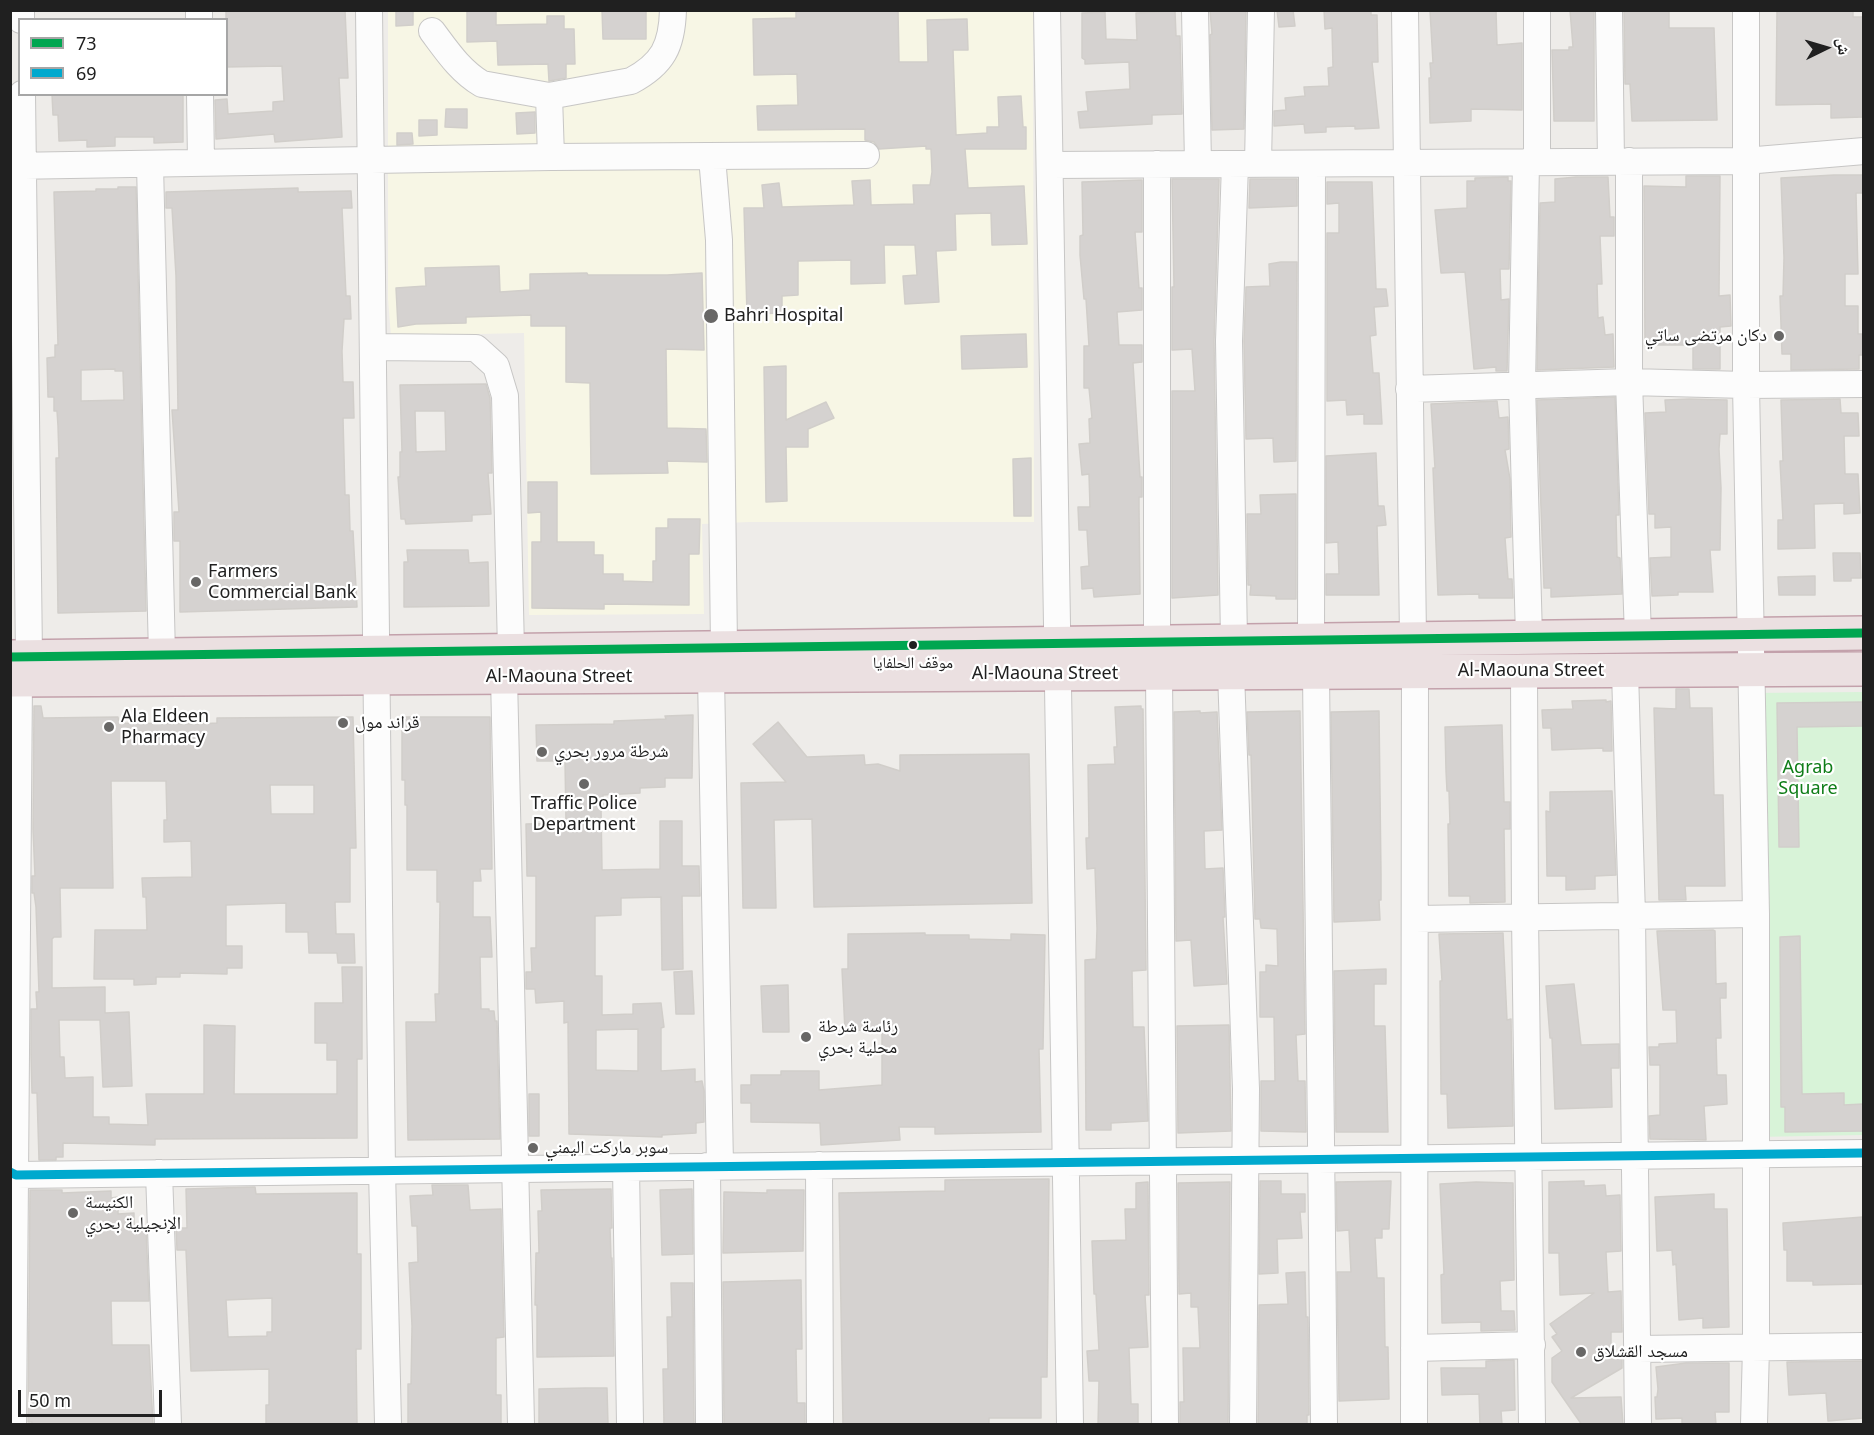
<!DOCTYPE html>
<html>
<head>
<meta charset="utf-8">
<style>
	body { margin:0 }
	#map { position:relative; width:1874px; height:1435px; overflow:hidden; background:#eeece9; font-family:"Noto Sans","Noto Naskh Arabic",sans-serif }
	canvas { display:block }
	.frame { position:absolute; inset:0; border:12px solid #202020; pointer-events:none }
	.legend { position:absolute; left:18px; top:18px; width:210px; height:78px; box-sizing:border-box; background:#fff; border:2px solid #a6a6a6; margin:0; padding:8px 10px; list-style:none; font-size:18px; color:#202020 }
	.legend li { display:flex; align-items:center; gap:12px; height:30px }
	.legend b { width:30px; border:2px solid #a6a6a6 }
	.north { position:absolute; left:1796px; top:18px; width:60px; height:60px; -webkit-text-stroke:4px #fff; paint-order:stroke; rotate:85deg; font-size:16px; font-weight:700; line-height:24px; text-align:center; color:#202020 }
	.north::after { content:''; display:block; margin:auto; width:21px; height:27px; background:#202020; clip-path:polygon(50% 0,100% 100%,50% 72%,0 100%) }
	.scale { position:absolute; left:18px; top:1390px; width:144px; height:27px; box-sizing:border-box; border:3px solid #202020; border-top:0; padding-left:8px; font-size:18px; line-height:21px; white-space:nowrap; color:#202020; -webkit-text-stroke:4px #fff; paint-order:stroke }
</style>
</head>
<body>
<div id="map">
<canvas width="1874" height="1435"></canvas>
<div class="frame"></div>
<ul class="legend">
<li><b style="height:8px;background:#00a651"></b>73</li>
<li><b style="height:8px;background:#00a9ce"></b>69</li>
</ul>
<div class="north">ش</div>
<div class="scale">50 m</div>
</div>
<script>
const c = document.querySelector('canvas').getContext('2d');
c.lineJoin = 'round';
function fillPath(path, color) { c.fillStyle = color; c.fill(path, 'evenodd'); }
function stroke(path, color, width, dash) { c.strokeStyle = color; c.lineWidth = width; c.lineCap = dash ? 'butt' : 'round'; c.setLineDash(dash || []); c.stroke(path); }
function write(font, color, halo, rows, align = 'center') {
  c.font = font + ' "Noto Sans","Noto Naskh Arabic",sans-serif'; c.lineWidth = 4.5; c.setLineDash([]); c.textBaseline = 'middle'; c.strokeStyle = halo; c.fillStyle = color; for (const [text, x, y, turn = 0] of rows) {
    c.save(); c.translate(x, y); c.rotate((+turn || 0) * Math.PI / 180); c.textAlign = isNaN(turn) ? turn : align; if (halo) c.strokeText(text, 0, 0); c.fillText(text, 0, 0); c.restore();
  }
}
fillPath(new Path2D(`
	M388 11H1033L1034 522H749L702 524 704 614 529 615 524 333 391 336 388 299Z`), '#f7f6e5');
fillPath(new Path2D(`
	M1863 692V1135L1755 1137 1751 693Z`), '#d8f3d8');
const building = new Path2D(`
	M226 10H345L348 78H339L342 137 275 142 274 134 216 139 215 100 227 99 228 114 273 111V102L284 101 282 66 226 67Z
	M396 10H413V25L396 26Z
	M467 10H496V25L547 24V16H564V29H574L575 64H566V78L549 81 548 64 498 65 497 41 467 42Z
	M602 10H646V39H603Z
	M796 10H898L899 62H928L927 20 967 19 968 50H953L956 135 987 133V127H999L998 97 1021 96 1023 127H1026V149H965L968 188 1024 186 1027 244 992 245 991 213 955 214 956 250 936 251 939 302 905 304 903 276 917 275 915 245H884L885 283 851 284V260L798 261V295L782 296V313L747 314 744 208H764L762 185 779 183 782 207 854 205 852 181 870 180 871 205 914 204 913 185H930L932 172 931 149H926V146L879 149 874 142 865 140V129L758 130 757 106 798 105 797 74 754 75 753 19 796 18Z
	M1210 10H1246L1244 129 1212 130 1210 35 1212 34Z
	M1277 10H1293L1295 26 1279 27Z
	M1324 10H1371V15H1377L1378 62H1372L1379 128 1355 129V126L1326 127V132L1305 133 1304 124 1274 126V111L1286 110 1285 98 1305 96 1304 87 1329 86 1328 68 1333 67 1332 28 1325 29Z
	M1430 10H1496L1497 45 1522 43V110L1471 109V121L1430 123 1429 78H1431L1430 63H1433Z
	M1570 10H1594V121H1554L1552 50H1569V47H1573Z
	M1624 10H1669V28H1714L1717 120 1632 121 1630 84H1625Z
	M1777 10H1853V17H1863V117L1831 118V104L1776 105Z
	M1175 11 1176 36H1180L1182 114 1152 115V124L1080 128 1078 112 1088 111 1086 92 1130 89 1129 62 1085 64V60L1082 58V13L1105 12 1106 39 1137 40 1136 13Z
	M52 94H183V142L154 143V137H115V146L87 147V140L59 141 58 115H53Z
	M446 109H467V128L445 127Z
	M535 112V133L517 134 516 113Z
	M419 120H437V135L419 136Z
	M397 133H412L413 144 397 145Z
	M1834 175H1863V193H1856L1858 274H1845V306H1858V334H1862L1863 355H1859V369L1791 370V354H1782L1780 296H1783L1784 258 1781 178Z
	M1686 176H1720L1719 296 1730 295 1731 326 1720 327V369H1693V345H1645L1644 186 1686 187Z
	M1508 177V181H1511L1509 269H1500L1501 300 1509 299 1507 371H1496V367L1474 369 1465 272 1441 273 1435 210 1467 208V181H1475V178Z
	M1576 177H1608L1610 217H1614V236H1600L1602 284H1597L1598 318 1603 317 1605 335 1613 334 1614 367 1537 370 1540 203 1555 202V179Z
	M1172 179H1219L1214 341 1218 595 1172 598V391H1195L1192 349 1172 350V287H1174Z
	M1250 179H1297V206L1249 208Z
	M1142 180V232H1135L1139 288H1142V310L1117 312 1119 345H1142V362L1133 363 1140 477H1142V497H1139V508L1140 594 1094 597 1093 588 1082 589 1081 567 1089 566 1087 530H1079L1078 507H1090L1089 474 1082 475 1079 444 1090 443 1089 419 1092 418 1089 388H1084V346H1089L1086 299H1084L1080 255V236L1083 235 1082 182Z
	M1327 182H1372L1376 289H1386L1388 306 1374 307 1376 335 1370 336 1373 373H1379L1382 424H1364V414L1347 415 1346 400 1327 401V233H1339V203L1327 204Z
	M118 187H136L146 611 58 613 56 458H59L58 426 57 411H54V397H48L47 358 55 357V345H58L54 192 96 191V189H118ZM115 369V371H123L124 400 81 401V370Z
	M298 188V192L351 191 352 208H342L346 296H350L351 319H344L342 351 343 382H353L354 418H343L345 495H349L350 531H353L357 607 180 612V541H174V512H179L172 410H178L176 276 172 208H166V192Z
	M1281 262H1297L1296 461 1274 462 1273 438 1246 439 1244 341 1246 287 1270 286 1269 264Z
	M499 266 500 292 530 290V274L587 273 588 275H667L702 273 704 350 666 349 667 428 706 429 707 462 667 461 668 473 591 474 590 383 566 382V326H531V315L466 317V323L416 324 398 327 396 288 426 286 425 268Z
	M1026 334 1027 367 962 369 961 336Z
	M786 366V420L826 402 834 418 808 429V447H786L787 501 766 502 764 367Z
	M486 384 490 398 492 473H488L491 514 472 515V521L406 524 405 519H401L398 477H400V452H402L400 385ZM415 411H445L446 451 416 452Z
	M1615 397 1619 515H1616L1617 557 1620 558 1622 594 1551 597V588H1544L1537 400Z
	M1689 399 1727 400V434H1720L1719 449 1721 488 1720 550H1710L1713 592H1678V595L1652 596 1650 558 1671 557V527L1655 528V514H1649L1645 413 1666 412 1665 400Z
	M1840 399 1841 413H1858L1859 436H1844L1845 474H1858L1860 513 1844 514V503L1814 504 1815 548 1778 549V520H1783L1780 461H1783L1781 400Z
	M1497 401 1499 418 1508 417 1509 449 1505 450 1510 479 1511 537 1505 538 1508 579H1512L1513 598H1479V594L1438 595 1433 468H1435L1431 404Z
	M1376 453 1378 506H1384L1386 525 1377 526 1379 595H1326V574H1339L1338 542 1326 543V456Z
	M1031 458V516H1014L1013 459Z
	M528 482H557V542H594V555H603V574H623V581L653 582V561H656V528H668V519H700L699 554H689V605L604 604V609L532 608V542H541V512L528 513Z
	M1296 494V599H1276V596L1250 595 1251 585H1248L1247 514H1261L1260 495Z
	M407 550H468L469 563 488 562 489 606 404 607V562H408Z
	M1833 553H1860L1861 578H1851V581H1834Z
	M1815 576V595H1779L1778 577Z
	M1676 689H1689L1690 708H1712L1714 795H1723L1725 886H1685L1686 900H1659L1654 708 1676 709Z
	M1606 700V702L1611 701 1612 751H1603V748L1552 750 1551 728H1543L1542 710 1573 709 1572 701Z
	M1863 702V726L1797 727 1799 847H1779L1777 703Z
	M34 706H41L43 718 118 717 119 723 200 724 217 723V718L353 717 356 848H350V902H335L336 934H354L355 963H338L337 953H309L308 932H286V903L226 905V946H242V968H227V974L180 973V977H156V984L134 985V979H94L95 930H147L146 897H143L142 878 192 877 191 841 164 842V820H167L166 781H111L113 888H60L61 937H54L52 939V988L105 987V1013L129 1012 132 1086 103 1087 100 1020H59L60 1057H64L65 1078 93 1077V1117H109V1124L148 1125 146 1094H204V1025L235 1026 234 1094H337V1060H327V1043H315V1003H343L342 967H362V1059H357V1138L155 1139V1145L63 1143V1157H56V1160H39L37 1093H32L31 1054V1009H37L36 992H39L36 907 34 893H32V876H35L33 829ZM270 785H314V814H271Z
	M1141 706V709H1143L1146 970 1132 971 1133 1027H1144L1148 1121 1111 1123V1130H1086L1085 960 1096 959 1097 929 1095 868 1087 869 1086 838H1089L1088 765 1115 764 1114 747H1117L1115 707Z
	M1200 711V713L1217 712 1222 830 1204 831 1205 869 1223 868 1225 917H1223L1227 984 1194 986 1191 940 1176 941 1174 712Z
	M1300 711 1305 1034 1296 1035 1298 1081H1305L1306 1132 1261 1131V1081H1275L1274 1017H1260V972H1266V965L1278 966 1277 929 1261 928 1260 919H1255L1251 755H1249L1247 712Z
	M1379 711 1381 875V900H1379L1380 920 1334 922 1331 712Z
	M693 715 692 778H665V787L640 788V793L603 795 604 807H601L602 870 660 869V821H682V866H699L700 896H682L683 969 662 970 661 897 621 898V915L595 916V976H602V1015L633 1014V1004L661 1003 664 1027 661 1028V1071L695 1069V1082L702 1081 704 1091V1122L696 1123V1133L662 1135V1137L569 1134 568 1022 564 1023V1001L536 1003 535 989H526V972H532L531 948H536V876H527L526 824 566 823 565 761H537L536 725 614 724V721L666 719 665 716ZM638 1029V1071L596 1070V1030Z
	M402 717H490L492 869H480L481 881H473V917H490L492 957H480L481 1009H489V1011H494L495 1021H497L500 1139 408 1140 406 1022H436L435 994H439L440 902H437V870H407V805H405V780H402Z
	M778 722 807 757 864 755 865 765 878 764 900 771V755L1029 754 1032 903 814 907 812 819 774 820 776 908H743L741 783 786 782 753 744Z
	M1502 725 1504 802H1510V829H1504L1505 902 1470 903V896H1449L1448 824H1450L1449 791H1447L1446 771 1445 727Z
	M1612 791 1616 875 1595 876V889L1566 890V876H1547L1546 811 1550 812V792Z
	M1713 930 1715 931 1716 984 1726 983V998H1720L1721 1038H1716L1717 1075H1726L1727 1104 1704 1106 1706 1140 1650 1139 1649 1116 1660 1115V1065H1650L1649 1047H1659V1044L1677 1043 1676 1010H1663L1657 931Z
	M925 933V935H969V939L1011 940V934L1045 935 1043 1049H1039L1041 1132 935 1134V1127H899L900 1140 821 1145 820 1123 751 1122V1103H741V1085H751V1075H781V1071H819V1090L882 1085V1029L845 1031 842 969H848V934Z
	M1503 933 1507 1020 1511 1019 1513 1126 1448 1128 1447 1094H1441L1440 981H1442L1439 934Z
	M1800 936 1802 1094 1844 1093V1105L1863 1104V1131L1785 1132V1107H1781L1780 937Z
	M1386 969V984H1374V1026H1385L1388 1132H1336L1334 971Z
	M692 971 694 1014H676L674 972Z
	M1574 984 1581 1045 1619 1044V1068H1611L1612 1107 1555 1109 1552 1038H1550L1546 986Z
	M788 985 789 1032H763L761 986Z
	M1229 1025 1231 1131 1178 1133 1177 1026Z
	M529 1094H539V1136H529Z
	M1049 1179 1047 1377H1041V1418H989V1425H843L839 1193 945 1191V1180Z
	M1260 1181H1281V1194H1305V1212H1300L1302 1238 1277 1239 1278 1273 1259 1274Z
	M1391 1181 1389 1229H1382V1238H1375L1377 1278H1384L1385 1347H1388L1389 1399 1339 1401 1337 1272H1351L1349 1230 1337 1231 1336 1182Z
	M1584 1181V1186L1605 1185 1606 1196 1620 1195 1621 1251 1606 1252 1608 1292 1621 1291 1622 1332H1611V1359H1622V1368L1571 1398 1621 1397 1623 1425H1582L1552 1382V1358L1562 1351 1552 1337 1557 1334 1550 1324 1594 1293 1560 1295 1559 1253H1549V1182Z
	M1148 1182 1149 1295H1145L1148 1347 1129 1348 1131 1404H1138V1425H1098L1099 1381H1089L1087 1351 1099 1350 1096 1294H1094L1092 1241 1126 1240 1125 1209H1136V1183Z
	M1230 1182 1228 1425H1180V1402H1184L1183 1348H1200L1198 1307H1191V1293L1179 1294 1178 1183Z
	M1476 1182 1513 1183 1514 1280 1500 1281 1501 1311H1514L1515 1330 1481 1331V1322L1442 1323 1441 1275 1444 1274 1440 1184Z
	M432 1185H468L470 1210 501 1209 504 1337 496 1338V1395H501V1425H408V1384H411L412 1326 409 1263 418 1262 417 1226H412L410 1196 433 1195Z
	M255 1187 256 1194 357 1193V1254H361V1349H356L357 1425H266V1405H269V1369L191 1371 186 1250H177L176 1228H187L186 1189ZM272 1298V1332H267V1336L228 1337 226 1300Z
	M611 1189 612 1228H610L611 1258H612L614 1356 537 1357V1305H535L536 1253H539L538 1211H542L541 1190Z
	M692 1189 693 1254 662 1255 660 1190Z
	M30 1190H62V1193L111 1191V1198L118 1197V1214L134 1213V1228H146L149 1301H111L112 1345H149L153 1425H32V1422H28Z
	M767 1190H804L803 1251 723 1253 724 1192 767 1193Z
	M1714 1194V1209H1727L1729 1327 1703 1328V1318L1679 1320 1676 1264 1673 1265 1672 1250 1657 1251 1655 1197Z
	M1863 1217V1284L1813 1285V1281H1787V1250H1784L1783 1223Z
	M1305 1272 1306 1317H1308L1309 1415H1307V1425H1258L1259 1305 1288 1304 1286 1273Z
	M801 1280 802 1349H796L797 1403H805V1425H724L723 1282Z
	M671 1283H693L694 1425H664L663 1369H668L667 1317H672Z
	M1514 1360 1515 1410 1501 1411 1502 1425H1480L1479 1394 1442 1395 1441 1368H1486V1361Z
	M1863 1361V1418L1828 1421 1826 1393 1789 1395 1787 1362Z
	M1686 1363H1729V1412H1715L1716 1425H1682V1418L1656 1419 1655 1397H1657L1658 1389 1656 1367Z
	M586 1388H607L608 1425H539V1389Z`);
fillPath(building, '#d5d2d0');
stroke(building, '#d1ceca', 1.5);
const minor = new Path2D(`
	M21 10V20
	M199 10V20
	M369 10 382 1170 388 1424
	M1047 10 1070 1424
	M1195 10 1198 164
	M1405 10 1413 639
	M1537 10V162
	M1609 10 1611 162
	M1746 10V385L1756 914V1347L1754 1424
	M432 31C447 51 460 71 482 84L549 96 631 81C663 64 672 46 673 10
	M200 94 201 162
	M549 96 551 157
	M712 157 719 240 724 648
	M1629 161V382L1638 636
	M1526 162 1522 385 1529 637
	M1258 164 1261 10
	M150 165 162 655
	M1051 165 1745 161 1864 151
	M10 166 551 157 866 155
	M374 347 476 348 496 366 505 396 511 650
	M1409 389 1629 382 1746 385 1864 384
	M1311 640 1312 164
	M1234 641 1229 341 1235 164
	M1157 642V164
	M1524 671 1525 917 1532 1424
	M1625 671 1632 916 1638 1424
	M1159 673 1165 1424
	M1231 673 1246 1089 1243 1424
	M1316 673 1324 1424
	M711 676 720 1166
	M504 677 521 1424
	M1415 919 1756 914
	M819 1165 820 1424
	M707 1166 709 1424
	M626 1167 630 1424
	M10 1172 16 1175 1864 1153
	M159 1173 168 1424
	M1414 1348 1532 1345
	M1638 1349 1864 1346
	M13 1424 19 680 29 656 22 94
	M1414 1424 1415 672`);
const highway = new Path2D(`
	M10 657 1864 633
	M10 680 1864 669`);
stroke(minor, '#c7c6c5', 28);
stroke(highway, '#c3a1ab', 36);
stroke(minor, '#fcfcfc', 26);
stroke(highway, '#ebe0e1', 33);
stroke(new Path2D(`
	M10 657 1864 633`), '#00a651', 9);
stroke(new Path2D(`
	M10 1172 16 1175 1864 1153`), '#00a9ce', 9);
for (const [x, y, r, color] of [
	[711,316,8,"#686766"],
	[1779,336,6,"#686766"],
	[196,582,6,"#686766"],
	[913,645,5,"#202020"],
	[343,723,6,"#686766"],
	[109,727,6,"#686766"],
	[542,752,6,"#686766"],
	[584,784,6,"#686766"],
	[806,1037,6,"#686766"],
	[533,1148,6,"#686766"],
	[73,1213,6,"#686766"],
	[1581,1352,6,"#686766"]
]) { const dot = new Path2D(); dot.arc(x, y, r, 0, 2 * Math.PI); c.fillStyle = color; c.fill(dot); stroke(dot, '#fff', 2); }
write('16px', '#202020', '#fff', [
	["موقف الحلفايا",913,663]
]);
write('18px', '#202020', '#fff', [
	["Bahri Hospital",724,316],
	["دكان مرتضى ساتي",1767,336,"right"],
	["Farmers",208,572],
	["Commercial Bank",208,593],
	["Ala Eldeen",121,717],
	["Pharmacy",121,738],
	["قراند مول",355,723],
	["شرطة مرور بحري",554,752],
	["Traffic Police",584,804,"center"],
	["Department",584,825,"center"],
	["رئاسة شرطة",818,1027],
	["محلية بحري",818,1048],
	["سوبر ماركت اليمني",545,1148],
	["الكنيسة",85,1203],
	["الإنجيلية بحري",85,1224],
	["مسجد القشلاق",1593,1352]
], 'left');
write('18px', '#202020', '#fff', [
	["Al-Maouna Street",1531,671],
	["Al-Maouna Street",1045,674],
	["Al-Maouna Street",559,677]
]);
write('18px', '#0f7d18', '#fff', [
	["Agrab",1808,768],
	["Square",1808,789]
]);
</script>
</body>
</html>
